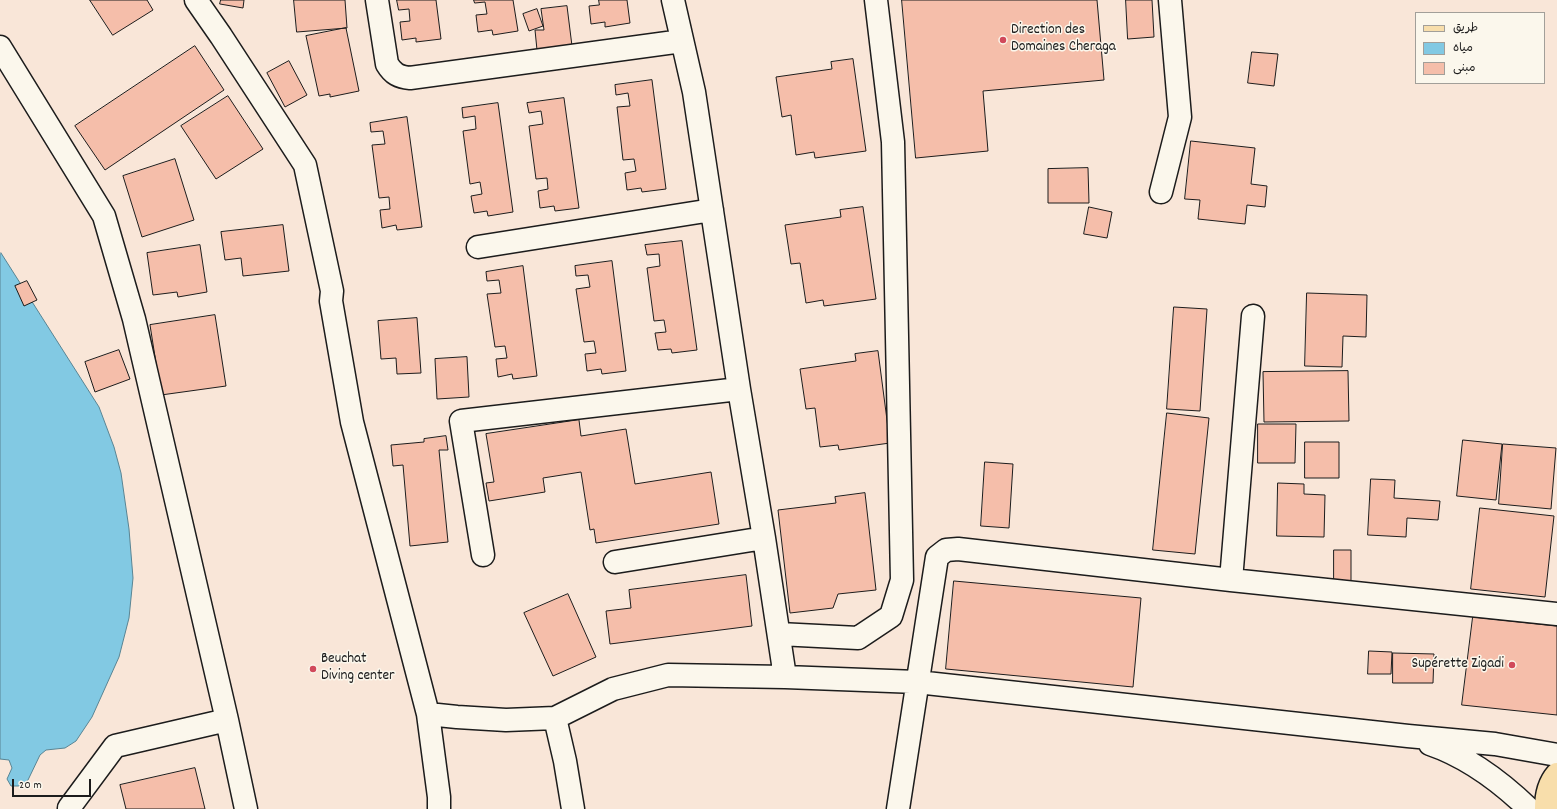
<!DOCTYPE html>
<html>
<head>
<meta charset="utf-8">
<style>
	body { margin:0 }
	#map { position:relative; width:1557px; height:809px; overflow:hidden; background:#f9e6d8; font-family:Dekko,"Playpen Sans Arabic",sans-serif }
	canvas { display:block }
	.legend { position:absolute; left:1415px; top:12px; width:130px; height:72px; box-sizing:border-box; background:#fbf7ec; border:1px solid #a29f99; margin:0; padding:5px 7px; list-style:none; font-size:12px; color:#1c1c1c }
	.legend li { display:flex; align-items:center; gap:8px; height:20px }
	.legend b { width:20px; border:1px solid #a29f99 }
	.scale { position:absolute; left:12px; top:779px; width:79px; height:18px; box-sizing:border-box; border:2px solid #1c1c1c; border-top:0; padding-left:5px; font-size:12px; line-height:14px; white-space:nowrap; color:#1c1c1c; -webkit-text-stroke:3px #fbf7ec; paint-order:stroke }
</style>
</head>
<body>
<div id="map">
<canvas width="1557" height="809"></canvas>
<ul class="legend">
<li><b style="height:5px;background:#f8deab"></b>طريق</li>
<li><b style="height:11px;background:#82c9e3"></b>مياه</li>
<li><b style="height:11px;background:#f5beaa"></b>مبنى</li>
</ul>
<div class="scale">20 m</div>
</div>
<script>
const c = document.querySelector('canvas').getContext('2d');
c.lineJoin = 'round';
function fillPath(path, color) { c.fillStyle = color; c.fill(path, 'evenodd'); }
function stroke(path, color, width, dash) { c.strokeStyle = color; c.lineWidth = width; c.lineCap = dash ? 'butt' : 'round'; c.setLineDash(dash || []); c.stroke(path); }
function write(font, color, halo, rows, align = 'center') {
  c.font = font + ' Dekko,sans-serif'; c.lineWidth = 3; c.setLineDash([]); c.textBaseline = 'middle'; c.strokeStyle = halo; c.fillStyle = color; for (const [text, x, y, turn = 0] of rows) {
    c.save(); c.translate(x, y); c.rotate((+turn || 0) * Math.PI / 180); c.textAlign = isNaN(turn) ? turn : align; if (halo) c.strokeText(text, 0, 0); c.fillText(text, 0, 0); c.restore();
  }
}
const water = new Path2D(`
	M1 253 99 407 114 447 121 473 129 529 133 578 129 618 119 657 92 717 76 741 65 748 46 750 40 755 28 780 21 786H11L7 779 12 768 9 760 0 759V254Z`);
fillPath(water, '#82c9e3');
stroke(water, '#598493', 1);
const building = new Path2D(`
	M90 0H147L153 10 113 35Z
	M221 0H244L243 8 220 4Z
	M294 0H345L347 28 297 32Z
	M397 0H436L441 39 416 42V38L402 40 400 22 410 21 409 9 399 10Z
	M474 0H513L518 31 493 35 492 30 478 32 476 15 487 14 485 2 475 3Z
	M599 0H627L630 23 605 27V22L591 24 589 6 599 5Z
	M902 0H1097L1104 80 983 91 988 151 916 158Z
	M1126 0H1152L1154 37 1128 39Z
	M567 6 572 46 537 50 535 30H544L541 9Z
	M537 9 543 26 529 31 523 14Z
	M346 28 359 91 330 97V94L319 96 306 36Z
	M195 46 224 90 105 170 75 126Z
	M1252 52 1278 54 1274 86 1248 83Z
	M853 59 866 151 815 158 814 152 796 155 791 115 782 117 776 77 832 69 831 62Z
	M289 61 307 95 285 107 267 73Z
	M652 80 666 189 642 192 641 188 627 190 625 173 636 171 634 159 623 160 617 107 630 106 628 93 616 95 615 85Z
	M228 96 263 149 216 179 181 126Z
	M564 98 579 208 555 211 554 206 540 208 538 191 548 189 547 178 536 179 529 126 543 124 541 111 529 113 527 103Z
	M498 103 513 212 488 216 487 211 474 213 471 196 482 194 480 182 470 184 463 131 476 129 475 116 463 118 462 108Z
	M407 117 422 227 397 230 396 225 382 228 380 210 390 209 389 197 379 198 372 145 385 144 383 131 371 132 370 123Z
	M1191 141 1255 148 1251 184 1267 186 1265 207 1247 205 1245 224 1198 219 1200 200 1185 199Z
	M175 159 194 220 142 237 123 176Z
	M1088 168 1089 203H1048V169Z
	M863 207 876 299 824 306 823 300 806 303 800 263 791 264 785 225 841 217 840 210Z
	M1089 207 1112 212 1107 238 1084 234Z
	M283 225 289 271 243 276 241 258 225 260 221 232Z
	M682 241 697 350 672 353 671 349 658 350 655 333 666 332 664 320 654 321 647 268 660 266 659 254 647 255 645 245Z
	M200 245 207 292 178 297 177 292 153 295 147 253Z
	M612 261 626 371 602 374 601 369 587 371 585 354 596 353 594 341 584 342 576 289 590 287 588 275 576 276 575 266Z
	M523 266 537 376 513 379 512 374 498 377 496 359 507 358 505 346 495 347 487 294 501 293 499 280 487 281 486 272Z
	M27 281 37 300 24 306 15 286Z
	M1307 293 1367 295 1366 337 1343 336 1342 367 1305 366Z
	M1174 307 1207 309 1200 411 1167 409Z
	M215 315 226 386 161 395 150 325Z
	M417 318 421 373 397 374 396 358 381 359 378 321Z
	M119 350 130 379 95 392 85 362Z
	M878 351 890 443 839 450 838 445 820 447 815 408 806 409 800 369 856 361 855 354Z
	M467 357 469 397 437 399 435 359Z
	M1348 371 1349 421 1264 422 1263 372Z
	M1167 413 1209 418 1195 554 1153 550Z
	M579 420 581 436 626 429 635 484 711 472 719 524 596 543 594 529 590 530 581 472 543 478 545 492 489 501 486 483 494 482 486 434Z
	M1258 424H1296L1295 463H1258Z
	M446 436 448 450H439L448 542 410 546 403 465 393 466 391 445 424 442V439Z
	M1463 440 1502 444 1496 500 1457 496Z
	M1305 442H1339V478H1305Z
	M1503 444 1556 448 1551 509 1499 504Z
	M985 462 1013 464 1009 528 981 526Z
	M1371 479 1395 480 1394 498 1440 501 1438 520 1407 518 1406 537 1368 535Z
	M1278 483 1304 484V494L1325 495 1324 537 1277 536Z
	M865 493 876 590 838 594 833 608 790 613 778 510 836 503 835 497Z
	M1480 508 1554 516 1545 597 1471 589Z
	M1334 550H1351V581H1334Z
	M746 575 752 626 610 644 606 611 631 608 629 590Z
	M954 581 1141 598 1133 687 946 669Z
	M568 594 596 657 553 676 524 613Z
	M1473 617 1557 626V715L1462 705Z
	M1369 651 1392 652 1391 674H1368Z
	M1393 653 1434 654 1433 683H1393Z
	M195 768 205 809H126L120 785Z`);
fillPath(building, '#f5beaa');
stroke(building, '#1c1c1c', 1);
const minor = new Path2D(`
	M196 0 221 36 305 165 332 291 331 301 352 422 428 714 457 717 506 720 555 718 613 689 668 675 785 677 917 682 1408 736 1495 744 1557 755
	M377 0 387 64C393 74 399 77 410 78L682 41
	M673 0 694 92 739 389 764 538 785 677
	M0 47 104 216 134 319 227 720 246 809
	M1161 192 1180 117 1170 0
	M478 247 712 210
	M483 555 461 421 739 389
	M615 562 764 538
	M1231 580 1253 316
	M779 634 858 638 891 616 902 580 893 142 876 0
	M428 714 439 797V809
	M555 718 565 761 573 809
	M1430 744C1468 757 1500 781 1529 809
	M70 809 69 808 115 746 227 720
	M898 809 937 557 946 550 958 549 1231 580 1557 614`);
const major = new Path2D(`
	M1546 809C1546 797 1549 783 1557 774`);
stroke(minor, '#1c1c1c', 25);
stroke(major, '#1c1c1c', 25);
stroke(minor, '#fbf7ec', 22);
stroke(major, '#f8deab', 22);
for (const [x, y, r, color] of [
	[1003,40,4,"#d1495b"],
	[1512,665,4,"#d1495b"],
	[313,669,4,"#d1495b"]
]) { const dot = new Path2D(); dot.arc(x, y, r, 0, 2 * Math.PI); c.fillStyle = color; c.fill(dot); stroke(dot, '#fbf7ec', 1.5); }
write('15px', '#1c1c1c', '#fbf7ec', [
	["Direction des",1011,31],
	["Domaines Cheraga",1011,48],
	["Beuchat",321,660],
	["Diving center",321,677],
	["Supérette Zigadi",1504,665,"right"]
], 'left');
</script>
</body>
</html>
